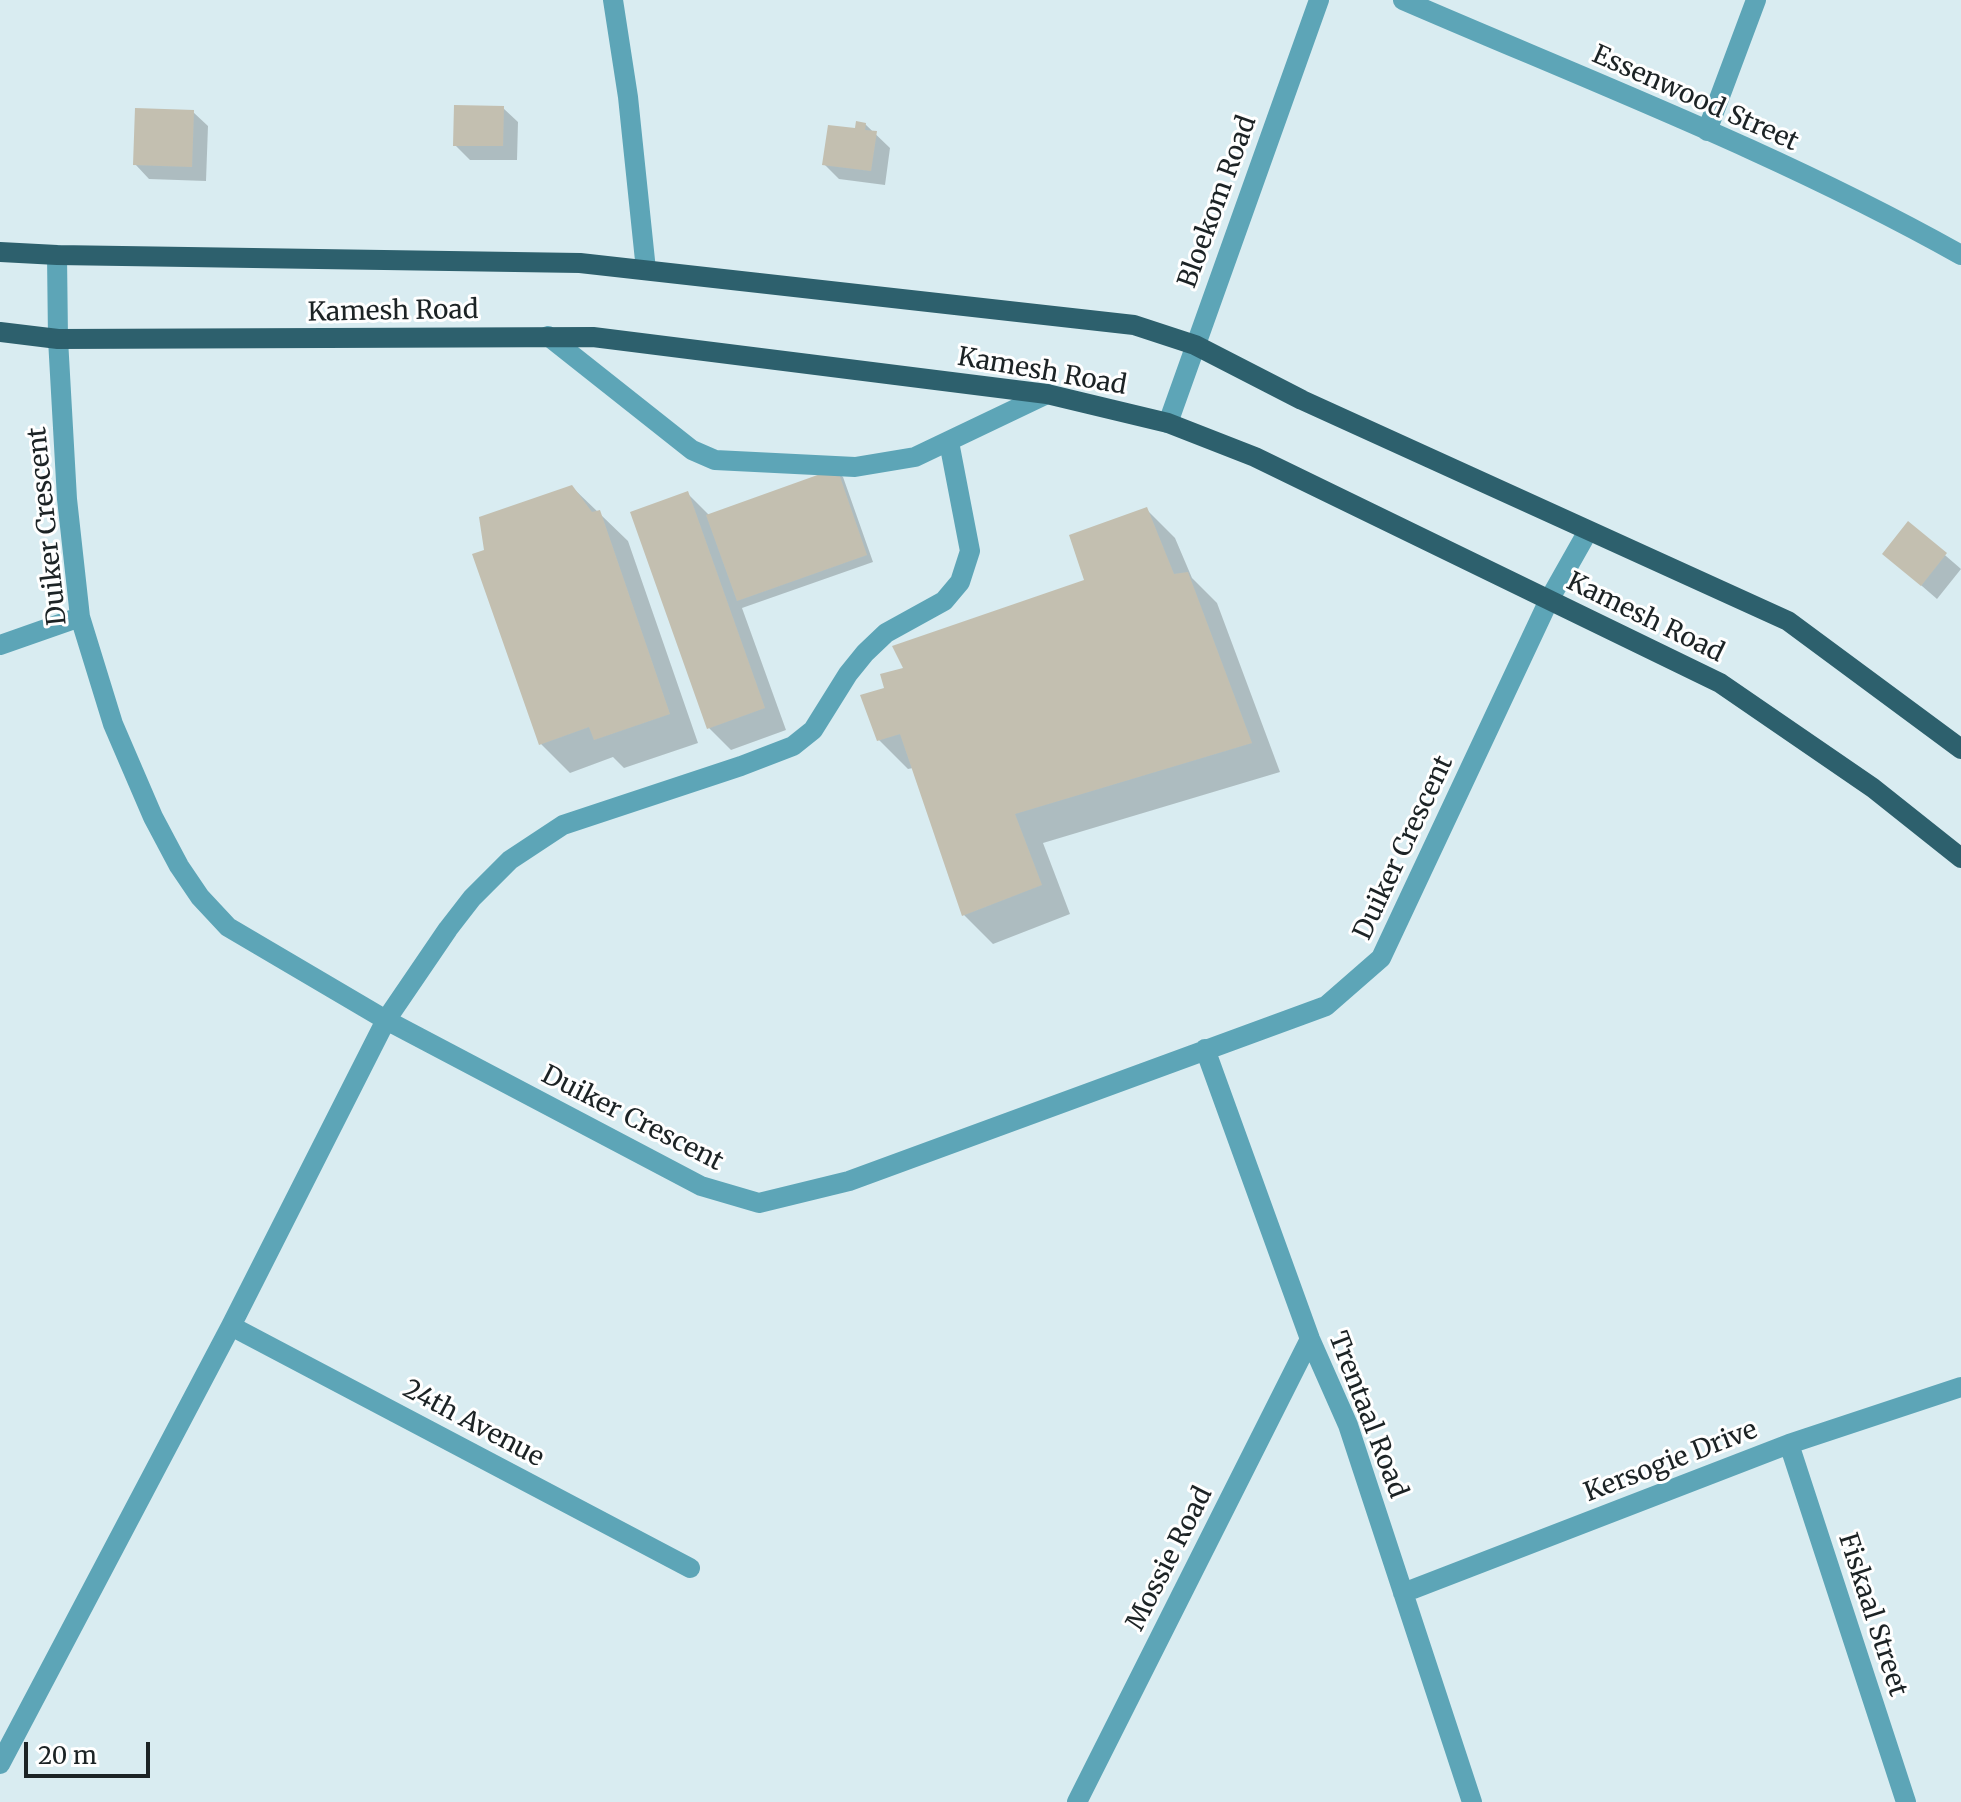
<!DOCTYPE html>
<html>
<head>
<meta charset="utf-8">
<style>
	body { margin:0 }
	#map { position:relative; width:1961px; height:1802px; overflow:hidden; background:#d9ecf1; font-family:Merriweather,serif }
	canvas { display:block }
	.scale { position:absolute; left:24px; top:1742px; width:126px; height:36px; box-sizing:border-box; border:4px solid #1c2325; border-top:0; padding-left:10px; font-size:24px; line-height:28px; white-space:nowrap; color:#1c2325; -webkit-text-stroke:6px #fff; paint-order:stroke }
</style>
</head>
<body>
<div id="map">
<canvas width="1961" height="1802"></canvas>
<div class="scale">20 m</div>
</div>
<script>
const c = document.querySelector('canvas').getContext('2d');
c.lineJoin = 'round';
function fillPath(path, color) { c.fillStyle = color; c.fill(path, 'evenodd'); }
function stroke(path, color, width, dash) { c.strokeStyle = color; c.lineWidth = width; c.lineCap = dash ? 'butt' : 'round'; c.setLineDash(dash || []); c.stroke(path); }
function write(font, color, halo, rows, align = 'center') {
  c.font = font + ' Merriweather,serif'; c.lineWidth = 6; c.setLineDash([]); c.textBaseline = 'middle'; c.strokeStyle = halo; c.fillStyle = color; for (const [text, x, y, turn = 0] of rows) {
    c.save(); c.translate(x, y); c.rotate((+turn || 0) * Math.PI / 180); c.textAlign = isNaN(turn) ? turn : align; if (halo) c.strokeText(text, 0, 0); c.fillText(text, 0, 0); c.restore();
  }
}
fillPath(new Path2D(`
	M503 108 518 122 517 160H470L455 145Z
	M193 112 208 126 206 181 149 179 135 164Z
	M865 124 890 148 885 185 839 179 824 164Z
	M836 470 843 477 873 562 742 608 786 730 731 750 709 728 687 493 710 516Z
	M572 487 628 541 698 743 624 768 613 757 570 773 541 744 486 551Z
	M1146 509 1175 538 1192 578 1217 603 1280 772 1043 843 1070 914 993 944 964 915 913 768 908 769 879 740 886 689 906 670 1086 582Z
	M1909 524 1961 569 1937 599 1885 554Z`), '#0003');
fillPath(new Path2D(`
	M454 105 504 106 503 146H453Z
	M135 108 194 110 192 167 133 165Z
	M856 121 866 123 865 130 877 131 871 171 822 165 828 125 855 128Z
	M837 468 867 555 737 601 706 515Z
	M572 485 592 512 600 510 670 714 594 740 589 727 539 745 472 554 484 550 479 517Z
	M688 491 765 708 707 729 630 512Z
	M1147 507 1174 574 1188 572 1252 743 1015 814 1042 885 962 916 900 734 877 741 860 695 884 688 880 674 903 668 892 646 1084 580 1069 535Z
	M1908 521 1947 553 1921 586 1882 554Z`), '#c3bfb0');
stroke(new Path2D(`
	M613 0 628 97 646 270
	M1403 0C1590 81 1783 155 1961 255
	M1707 131 1756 0
	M57 255 58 339 67 499 80 617 113 724 153 817 179 866 200 897 228 927 386 1020 701 1186 759 1203 849 1181 1326 1006 1381 958 1549 600 1588 531
	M548 336 692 450 715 460 855 467 915 457 1047 394
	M1168 423 1319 0
	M0 645 80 617
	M1205 1049 1310 1339 1348 1425 1472 1802
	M231 1326 690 1568
	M1789 1444 1906 1802
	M1403 1593 1789 1444 1961 1387
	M0 1764 231 1326 386 1020 448 929 472 898 510 860 563 825 741 766 793 746 813 730 848 674 865 653 886 633 944 601 960 582 970 551 949 442
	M1077 1802 1310 1339`), '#5da5b7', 20);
stroke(new Path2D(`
	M0 252 57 255 580 263 1134 325 1195 345 1302 400 1788 621 1961 749
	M0 332 58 339 593 337 1047 394 1168 423 1255 457 1720 683 1873 788 1961 858`), '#2d606d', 20);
write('26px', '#1c2325', '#fff', [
	["Essenwood Street",1695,99,24],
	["Bloekom Road",1218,202,-70],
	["Kamesh Road",393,312,-1],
	["Kamesh Road",1042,372,10],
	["Duiker Crescent",48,526,-96],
	["Kamesh Road",1645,618,26],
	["Duiker Crescent",1404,848,-65],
	["Duiker Crescent",632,1119,27],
	["Trentaal Road",1367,1415,69],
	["24th Avenue",473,1424,28],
	["Kersogie Drive",1671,1462,-21],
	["Mossie Road",1170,1559,-63],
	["Fiskaal Street",1872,1615,72]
]);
</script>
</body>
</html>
